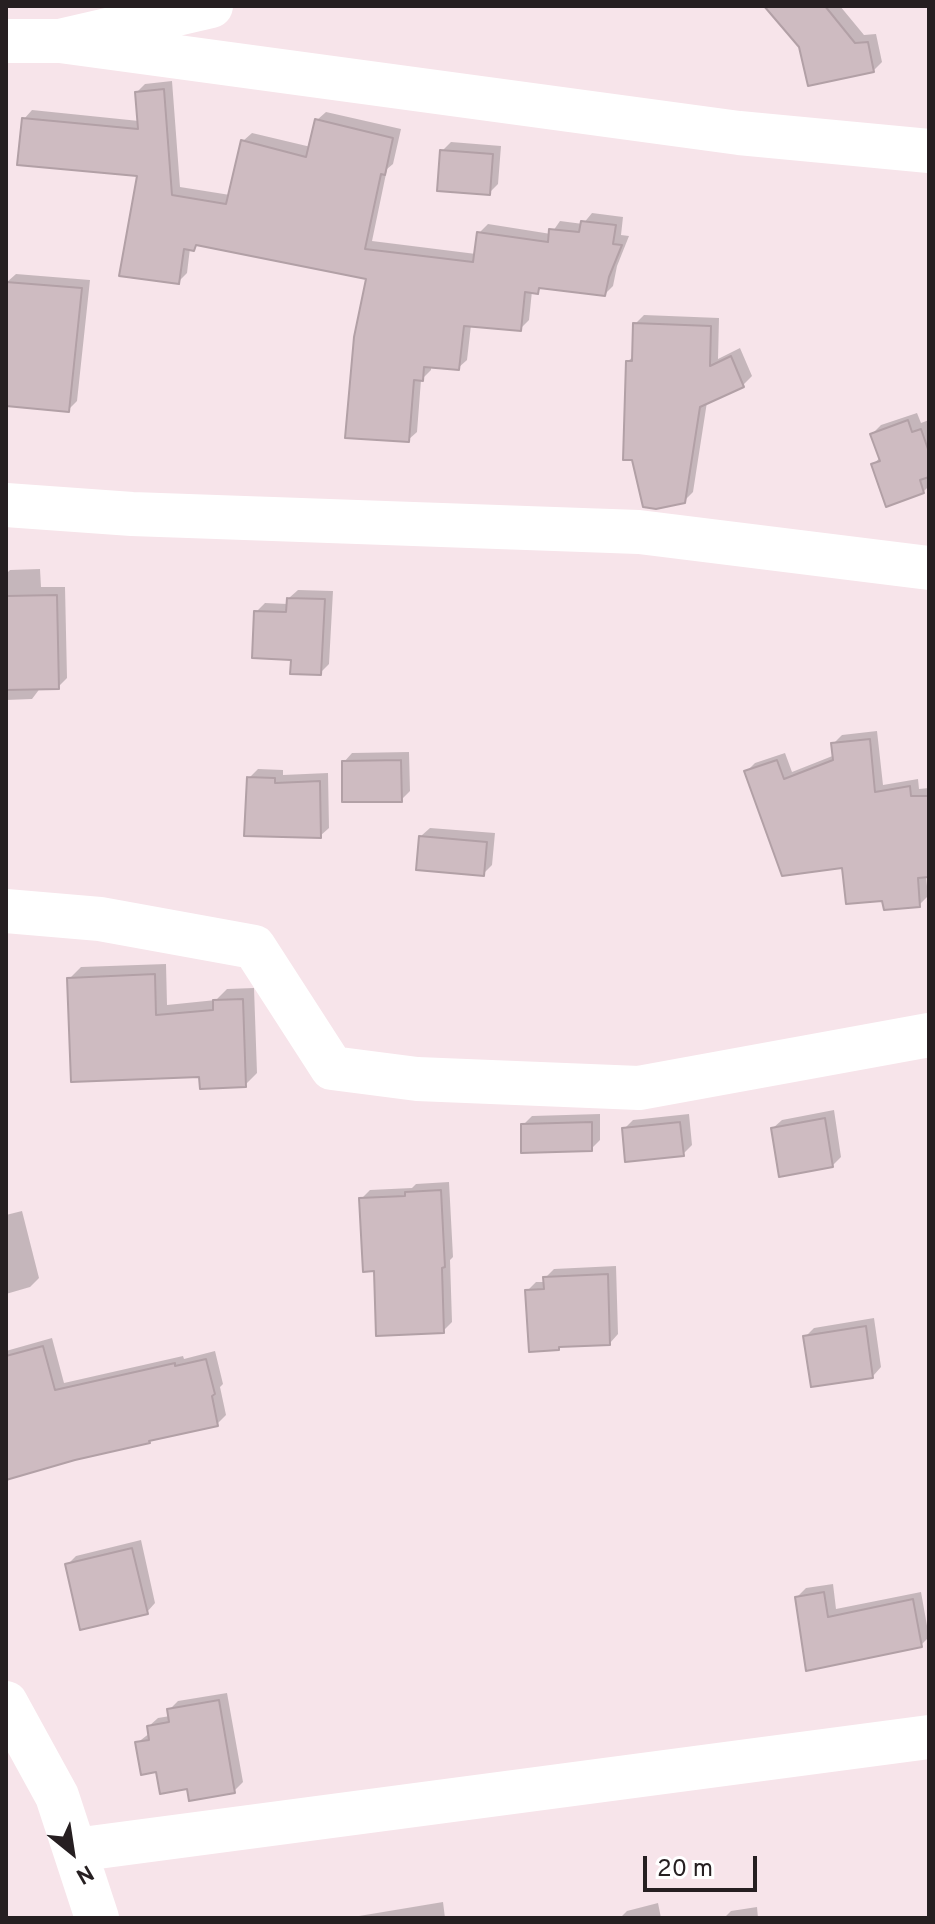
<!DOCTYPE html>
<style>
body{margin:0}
#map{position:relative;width:935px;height:1924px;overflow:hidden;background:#f7e4ea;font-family:Overpass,sans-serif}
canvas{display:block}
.frame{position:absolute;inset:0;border:8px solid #261f21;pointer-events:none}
.north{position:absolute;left:32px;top:1812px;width:80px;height:80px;-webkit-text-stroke:6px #fff;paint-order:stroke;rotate:150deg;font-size:22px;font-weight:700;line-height:32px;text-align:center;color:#261f21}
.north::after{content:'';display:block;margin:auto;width:28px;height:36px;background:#261f21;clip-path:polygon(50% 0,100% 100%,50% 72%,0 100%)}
.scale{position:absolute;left:643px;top:1856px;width:114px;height:36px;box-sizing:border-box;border:4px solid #261f21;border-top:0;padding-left:10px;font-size:24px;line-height:28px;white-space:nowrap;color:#261f21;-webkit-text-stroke:6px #fff;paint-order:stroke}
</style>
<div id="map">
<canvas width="935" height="1924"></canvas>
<div class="frame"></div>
<div class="north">N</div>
<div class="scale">20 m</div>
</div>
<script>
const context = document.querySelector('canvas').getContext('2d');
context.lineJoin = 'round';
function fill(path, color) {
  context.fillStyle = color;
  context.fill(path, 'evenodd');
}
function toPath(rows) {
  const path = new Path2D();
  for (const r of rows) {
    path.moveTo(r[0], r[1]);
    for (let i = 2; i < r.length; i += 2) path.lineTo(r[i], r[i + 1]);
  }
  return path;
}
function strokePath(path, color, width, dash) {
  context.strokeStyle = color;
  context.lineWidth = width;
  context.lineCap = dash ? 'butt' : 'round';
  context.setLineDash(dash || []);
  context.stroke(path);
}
const shadow = toPath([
 [767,6,840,6,864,35,876,34,882,62,873,71,801,46],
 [172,81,180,187,230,195,243,141,252,133,311,147,317,120,326,112,401,129,393,164,387,169,372,241,476,254,479,233,488,224,551,234,560,221,583,224,592,213,623,217,621,235,629,236,617,266,613,286,605,294,543,286,537,292,532,291,529,320,520,329,471,325,467,360,458,368,431,366,431,370,421,380,417,432,408,440,368,277,199,243,194,249,190,248,187,273,178,282,139,174,24,119,32,110,139,121,137,92,145,84],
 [451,142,501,146,498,184,489,193,442,151],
 [16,274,90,280,77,401,68,410,6,404,6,295,7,282],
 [644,315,719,318,718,359,740,348,752,376,743,385,707,402,693,492,684,501,628,361,634,356,635,324],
 [917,413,921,423,929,420,929,486,923,492,873,464,881,457,872,434,881,425],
 [40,569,41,587,65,587,67,678,58,687,41,687,32,699,6,700,6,574,10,570],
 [298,590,333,591,329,664,320,673,293,658,256,612,265,603,288,604,289,598],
 [877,731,883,785,918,779,919,789,929,788,929,875,926,876,928,896,919,905,884,898,844,866,747,771,755,763,785,753,792,772,835,755,834,743,842,735],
 [409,752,410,791,401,800,344,762,352,753],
 [258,769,283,770,283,775,328,773,329,828,320,836,249,778],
 [430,828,495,833,492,865,483,874,421,836],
 [166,964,167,1005,216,1000,227,989,254,988,257,1073,245,1085,69,979,81,967],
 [834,1110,841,1157,833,1165,773,1128,782,1120],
 [600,1114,600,1140,591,1149,523,1125,532,1116],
 [689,1114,692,1145,683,1154,624,1129,633,1120],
 [449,1182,453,1257,450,1260,452,1322,443,1331,361,1199,370,1190,412,1188,416,1184],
 [22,1211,39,1278,30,1287,6,1294,6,1215],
 [616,1266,618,1334,610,1343,561,1345,558,1348,527,1291,536,1282,545,1282,545,1278,554,1269],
 [874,1318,881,1367,873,1376,805,1337,814,1328],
 [52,1338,64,1383,183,1356,184,1359,215,1351,223,1384,220,1387,226,1415,217,1424,152,1438,149,1442,6,1450,6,1351],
 [141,1540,155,1603,147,1612,67,1565,76,1556],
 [833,1584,836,1609,921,1592,929,1637,921,1645,808,1668,797,1597,806,1588],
 [227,1693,243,1782,234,1791,189,1786,158,1770,137,1743,150,1733,149,1726,158,1718,170,1716,169,1710,178,1701],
 [443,1902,445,1918,357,1918,359,1916],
 [658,1903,661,1918,620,1918,627,1911],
 [757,1907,758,1918,724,1918,731,1911]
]);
const building = toPath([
 [764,6,825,6,855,43,868,42,874,72,808,86,799,47,764,6],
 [164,89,172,195,226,204,241,140,306,157,315,119,393,138,385,175,381,174,365,249,473,262,477,232,548,242,549,229,579,232,581,221,616,225,613,244,622,245,609,277,605,296,539,288,538,294,525,292,521,331,464,326,459,370,424,367,423,381,414,380,409,442,345,438,354,337,366,279,196,245,194,251,184,249,179,284,119,276,137,176,17,165,22,118,138,129,135,92,164,89],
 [440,150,493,154,490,195,437,191,440,150],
 [6,282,82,288,69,412,6,406,6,282],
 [633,323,711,326,710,366,731,356,744,387,700,407,685,503,656,509,643,507,632,460,623,460,626,361,632,361,633,323],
 [908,420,912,432,921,429,929,452,929,477,920,480,924,493,886,507,871,464,880,461,870,434,908,420],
 [57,595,59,689,6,690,6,596,57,595],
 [287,598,325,599,321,675,290,674,291,660,252,658,254,611,286,612,287,598],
 [870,739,875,792,910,786,911,796,929,796,929,877,918,878,920,907,884,910,882,901,846,904,842,868,782,876,744,771,777,760,784,779,833,760,831,743,870,739],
 [401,760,402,802,342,802,342,761,401,760],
 [247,777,275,778,275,783,320,781,321,838,244,836,247,777],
 [419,836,487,842,484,876,416,870,419,836],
 [155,974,156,1015,213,1010,213,1000,243,999,246,1087,200,1089,199,1077,71,1082,67,978,155,974],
 [825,1118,833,1167,779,1177,771,1128,825,1118],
 [592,1122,592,1151,521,1153,521,1124,592,1122],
 [680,1122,684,1156,625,1162,622,1128,680,1122],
 [441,1190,445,1267,442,1268,444,1333,376,1336,374,1271,363,1272,359,1198,405,1196,405,1192,441,1190],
 [608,1274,610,1345,559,1347,559,1350,529,1352,525,1290,544,1289,543,1277,608,1274],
 [866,1326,873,1378,811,1387,803,1336,866,1326],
 [43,1346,55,1390,175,1363,175,1366,206,1359,215,1394,212,1396,218,1426,149,1441,150,1443,75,1460,6,1480,6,1356,43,1346],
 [132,1548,148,1614,80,1630,65,1564,132,1548],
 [824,1592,828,1617,913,1599,922,1647,806,1671,795,1597,824,1592],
 [219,1700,235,1793,189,1801,187,1789,160,1794,156,1772,141,1775,135,1742,149,1740,147,1726,169,1722,167,1709,219,1700]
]);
const minor = toPath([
 [6,41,60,41,211,6],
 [60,41,739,133,929,151],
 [6,505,132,514,639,532,929,568],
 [6,911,100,919,254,947,332,1068,417,1079,639,1088,929,1035],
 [6,1703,57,1796,97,1918],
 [75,1850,929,1737]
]);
fill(shadow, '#0003');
fill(building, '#cebbc1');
strokePath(building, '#b2a0a6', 2);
strokePath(minor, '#fff', 44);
</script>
